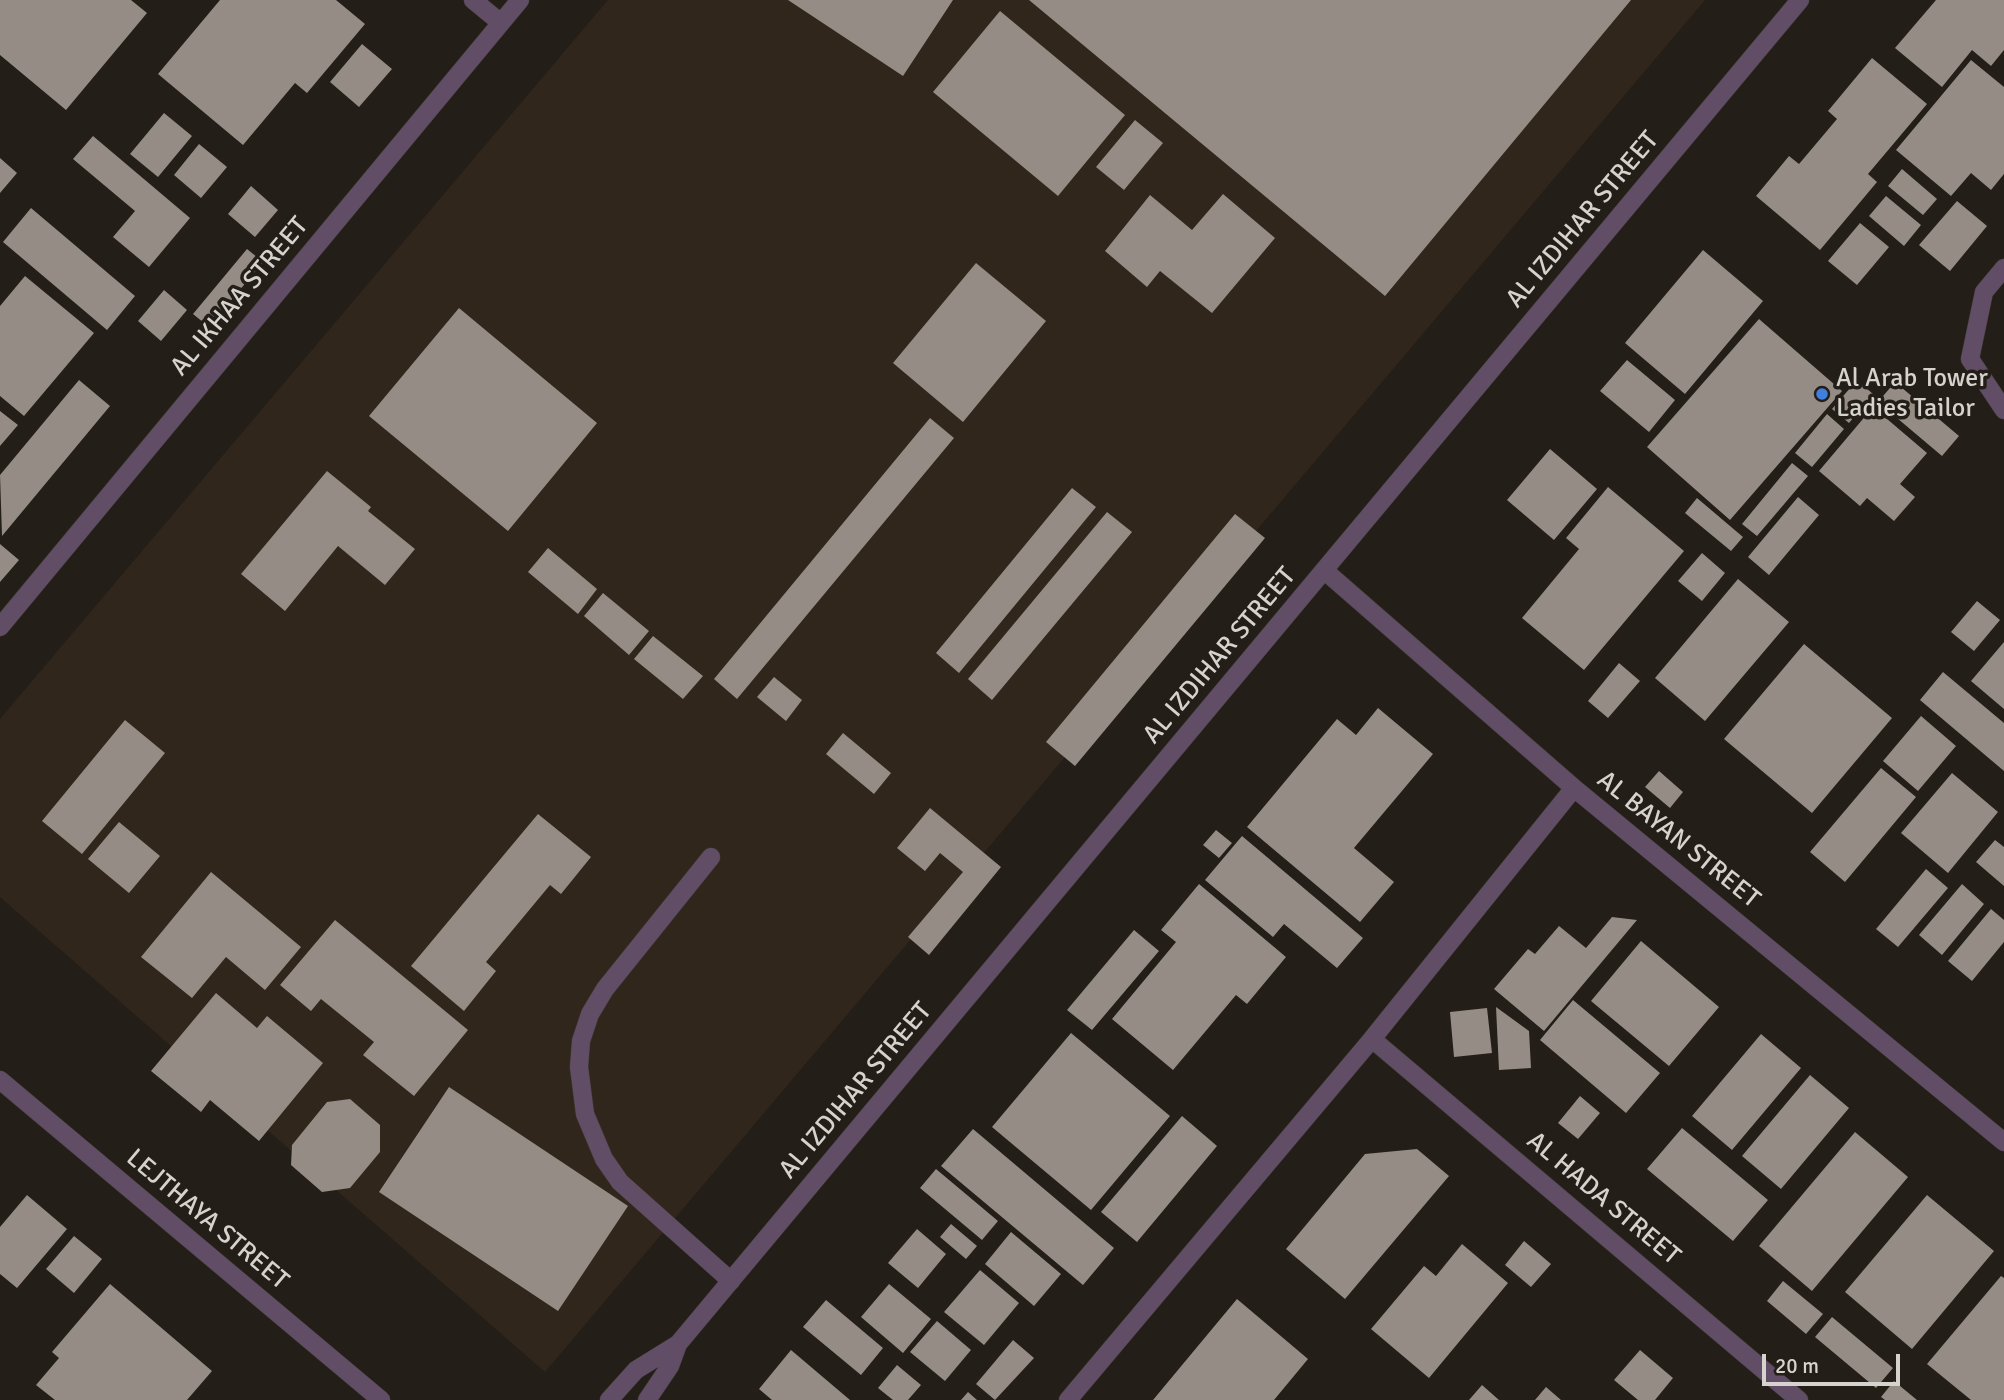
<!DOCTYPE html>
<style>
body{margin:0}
#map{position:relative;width:2004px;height:1400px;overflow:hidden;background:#241e18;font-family:Signika,sans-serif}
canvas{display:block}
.scale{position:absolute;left:1762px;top:1354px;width:138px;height:32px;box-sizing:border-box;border:4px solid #d6d2ce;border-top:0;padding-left:9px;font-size:21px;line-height:24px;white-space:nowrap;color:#d6d2ce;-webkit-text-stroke:5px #241e18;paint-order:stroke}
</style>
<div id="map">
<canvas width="2004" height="1400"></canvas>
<div class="scale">20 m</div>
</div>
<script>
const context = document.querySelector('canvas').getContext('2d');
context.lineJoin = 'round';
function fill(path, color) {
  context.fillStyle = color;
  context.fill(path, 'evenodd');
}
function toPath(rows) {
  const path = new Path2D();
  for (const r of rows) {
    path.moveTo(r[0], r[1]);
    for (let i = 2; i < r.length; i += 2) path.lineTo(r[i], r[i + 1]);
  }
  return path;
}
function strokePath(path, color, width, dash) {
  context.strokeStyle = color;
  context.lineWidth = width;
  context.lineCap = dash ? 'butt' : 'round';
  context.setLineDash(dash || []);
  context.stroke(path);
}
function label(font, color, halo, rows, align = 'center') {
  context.font = font + ' Signika,sans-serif';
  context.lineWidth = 7;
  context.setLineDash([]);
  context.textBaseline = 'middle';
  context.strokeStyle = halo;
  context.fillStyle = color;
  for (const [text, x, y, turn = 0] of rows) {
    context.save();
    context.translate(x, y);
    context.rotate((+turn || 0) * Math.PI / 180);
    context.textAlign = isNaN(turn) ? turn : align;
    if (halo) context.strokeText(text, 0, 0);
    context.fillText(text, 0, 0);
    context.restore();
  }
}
const built = toPath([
 [608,0,1705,0,545,1372,0,897,0,719]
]);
const building = toPath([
 [0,0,131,0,147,13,66,110,0,55],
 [220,0,336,0,365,24,307,93,295,83,243,145,158,74],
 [788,0,953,0,903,76],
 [1029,0,1631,0,1385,296],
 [1936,0,2004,0,2004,50,1991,66,1972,50,1942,87,1895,48],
 [1000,11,1125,115,1058,196,933,92],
 [362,44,392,69,359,107,330,82],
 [1872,58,1927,104,1868,174,1877,182,1820,250,1756,196,1789,156,1799,164,1837,119,1828,111],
 [1971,60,2004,87,2004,174,1991,190,1971,173,1951,196,1896,150],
 [164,113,192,136,158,177,130,154],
 [1135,120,1163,143,1124,190,1096,167],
 [93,136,190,218,149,267,113,237,135,211,73,159],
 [199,144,227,167,201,198,174,175],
 [0,158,17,173,0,193],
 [1902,169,1937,199,1923,215,1888,186],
 [251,186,278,210,255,237,228,214],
 [1223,194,1275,238,1212,313,1160,271,1147,287,1105,251,1150,195,1192,230],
 [1886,196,1921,225,1904,246,1869,216],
 [1957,201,1987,226,1950,271,1919,245],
 [31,208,135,296,107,330,3,242],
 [1860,223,1889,247,1857,285,1828,261],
 [247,249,263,262,209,327,193,314],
 [1703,250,1763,301,1685,394,1625,343],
 [976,263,1046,321,963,422,893,363],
 [25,276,94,333,24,416,0,396,0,306],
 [164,290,187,310,161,341,138,321],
 [459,308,597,423,508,531,369,416],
 [1759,319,1842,391,1730,520,1647,447],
 [1627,360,1675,400,1649,432,1600,391],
 [79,380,110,406,2,536,0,475],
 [1857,380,1873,394,1849,423,1832,409],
 [1895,382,1959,436,1942,456,1878,402],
 [1873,407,1927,453,1900,484,1915,497,1894,521,1867,498,1860,506,1819,471],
 [0,411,18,425,0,446],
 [1827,414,1844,429,1812,467,1795,453],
 [930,418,954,438,737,699,714,679],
 [1550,449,1597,489,1554,540,1507,500],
 [1792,463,1808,476,1757,536,1742,524],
 [327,471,371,507,368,511,415,549,385,585,338,546,285,611,241,574],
 [1608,487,1684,551,1584,670,1522,618,1579,549,1566,538],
 [1072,488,1096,507,959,673,936,653],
 [1798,497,1819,515,1769,575,1748,557],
 [1697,498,1743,537,1731,551,1685,513],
 [1107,512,1132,532,992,700,968,679],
 [1235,514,1265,538,1075,766,1046,742],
 [0,544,19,560,0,582],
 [548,548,597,589,578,614,528,572],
 [1702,553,1725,573,1702,601,1678,581],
 [1738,579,1789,622,1705,721,1655,678],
 [603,593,649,631,629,655,584,616],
 [1977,601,2000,620,1974,651,1951,632],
 [653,636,703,676,683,699,634,659],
 [2004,642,2004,709,1971,681],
 [1804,644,1892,718,1812,813,1724,739],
 [1619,663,1640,681,1608,718,1588,701],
 [1943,672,2004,723,2004,771,1920,700],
 [774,677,802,700,786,721,757,697],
 [1378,708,1433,754,1354,848,1394,882,1360,922,1247,827,1337,719,1356,735],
 [1921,716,1956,746,1918,791,1883,761],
 [125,720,165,753,82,854,42,821],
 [843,733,891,773,874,794,826,754],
 [1881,768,1916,797,1845,882,1810,852],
 [1659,771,1683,792,1670,808,1645,787],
 [1952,773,1998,812,1948,873,1901,833],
 [930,808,1001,867,929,955,908,937,963,872,940,853,925,871,897,848],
 [538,814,591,857,561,894,550,885,486,962,496,971,464,1011,411,966],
 [119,822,160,856,129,893,88,859],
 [1216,830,1232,843,1219,858,1203,845],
 [1242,836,1363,938,1337,968,1284,924,1273,937,1205,880],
 [1995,840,2004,847,2004,886,1976,862],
 [1926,869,1948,888,1898,947,1876,929],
 [211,872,301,947,265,990,226,957,192,998,141,957],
 [1199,884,1286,957,1247,1004,1236,995,1173,1070,1112,1019,1176,942,1161,930],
 [1962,884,1984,904,1942,955,1919,935],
 [1991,909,2004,920,2004,942,1972,981,1948,961],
 [1612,917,1637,920,1544,1031,1494,989,1528,949,1535,954,1559,926,1586,948],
 [335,920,468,1030,414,1096,363,1055,374,1042,321,999,311,1011,280,985],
 [1134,930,1159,951,1092,1030,1067,1010],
 [1641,941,1719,1007,1669,1066,1591,1001],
 [216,993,257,1028,267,1016,323,1063,259,1141,210,1100,201,1112,151,1071],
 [1573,1000,1660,1073,1626,1113,1540,1040],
 [1496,1007,1529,1031,1531,1068,1499,1070],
 [1487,1008,1492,1053,1454,1057,1450,1012],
 [1071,1033,1170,1116,1091,1210,992,1127],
 [1761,1034,1801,1068,1732,1150,1692,1116],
 [1810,1075,1849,1108,1781,1189,1742,1156],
 [449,1087,628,1206,558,1311,379,1192],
 [1580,1096,1600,1113,1578,1139,1558,1123],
 [350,1099,380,1125,380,1152,350,1188,322,1192,291,1165,292,1145,327,1102],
 [1182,1116,1217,1146,1137,1242,1101,1212],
 [1682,1128,1768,1200,1733,1241,1647,1169],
 [973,1129,1114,1248,1083,1285,941,1166],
 [1855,1132,1908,1177,1812,1291,1759,1246],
 [1417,1149,1449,1176,1345,1299,1286,1249,1365,1154],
 [936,1169,998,1221,982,1240,920,1188],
 [27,1195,67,1229,17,1288,0,1274,0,1227],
 [1927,1195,1994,1251,1912,1349,1845,1292],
 [951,1224,977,1246,966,1259,940,1237],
 [917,1229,946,1254,918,1288,888,1263],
 [1011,1232,1061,1274,1034,1306,985,1264],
 [74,1236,102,1259,74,1293,46,1269],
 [1524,1241,1551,1264,1531,1287,1505,1265],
 [1462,1244,1508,1283,1429,1378,1371,1329,1424,1266,1436,1276],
 [980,1270,1019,1303,984,1345,944,1312],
 [2001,1276,2004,1278,2004,1400,1971,1400,1927,1364],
 [1783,1281,1823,1314,1806,1334,1767,1301],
 [110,1284,212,1371,187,1400,55,1400,36,1385,59,1358,52,1352],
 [889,1284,931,1319,903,1353,861,1317],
 [1237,1299,1308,1359,1274,1400,1153,1400],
 [826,1300,883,1348,861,1375,803,1327],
 [1832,1317,1893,1368,1876,1388,1815,1337],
 [937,1321,971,1350,945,1381,910,1352],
 [1013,1340,1034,1358,995,1400,976,1384],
 [791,1350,850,1400,772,1400,759,1389],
 [1640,1350,1673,1378,1655,1400,1638,1400,1614,1380],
 [897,1365,921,1385,908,1400,893,1400,878,1388],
 [1894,1381,1917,1400,1885,1400,1881,1397],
 [1482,1385,1499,1400,1469,1400],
 [1546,1387,1561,1400,1535,1400],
 [968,1392,977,1400,961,1400]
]);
const lane = toPath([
 [711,857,605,989,590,1014,581,1041,579,1067,585,1114,604,1159,620,1182,731,1281]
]);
const street = toPath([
 [473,0,501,23],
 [2004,268,1984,292,1970,359,2004,410],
 [1325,571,1574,788,2004,1142],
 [0,627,520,0],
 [1372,1039,1799,1400],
 [0,1080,381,1400],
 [609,1400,636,1370,678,1344],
 [647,1400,670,1366,678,1344,1800,0],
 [1068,1400,1372,1039,1574,788]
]);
const markers = [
 [1822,394,7,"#3f7fe0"]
];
const streetNames = [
 ["AL IZDIHAR STREET",1583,220,-50],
 ["AL IKHAA STREET",240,297,-50],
 ["AL IZDIHAR STREET",1220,656,-50],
 ["AL BAYAN STREET",1678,840,39],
 ["AL IZDIHAR STREET",856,1091,-50],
 ["AL HADA STREET",1603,1199,40],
 ["LEJTHAYA STREET",207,1220,40]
];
const poiNames = [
 ["Al Arab Tower",1836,379],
 ["Ladies Tailor",1836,409]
];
fill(built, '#31261c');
fill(building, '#948c85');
strokePath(lane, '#403b35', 19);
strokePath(street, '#403b35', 19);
strokePath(lane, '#614e66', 18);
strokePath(street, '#614e66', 18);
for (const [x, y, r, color] of markers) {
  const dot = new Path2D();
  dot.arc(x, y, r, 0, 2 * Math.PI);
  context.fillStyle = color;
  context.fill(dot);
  strokePath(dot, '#241e18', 2.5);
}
label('26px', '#d6d2ce', '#241e18', streetNames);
label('26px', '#d6d2ce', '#241e18', poiNames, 'left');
</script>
